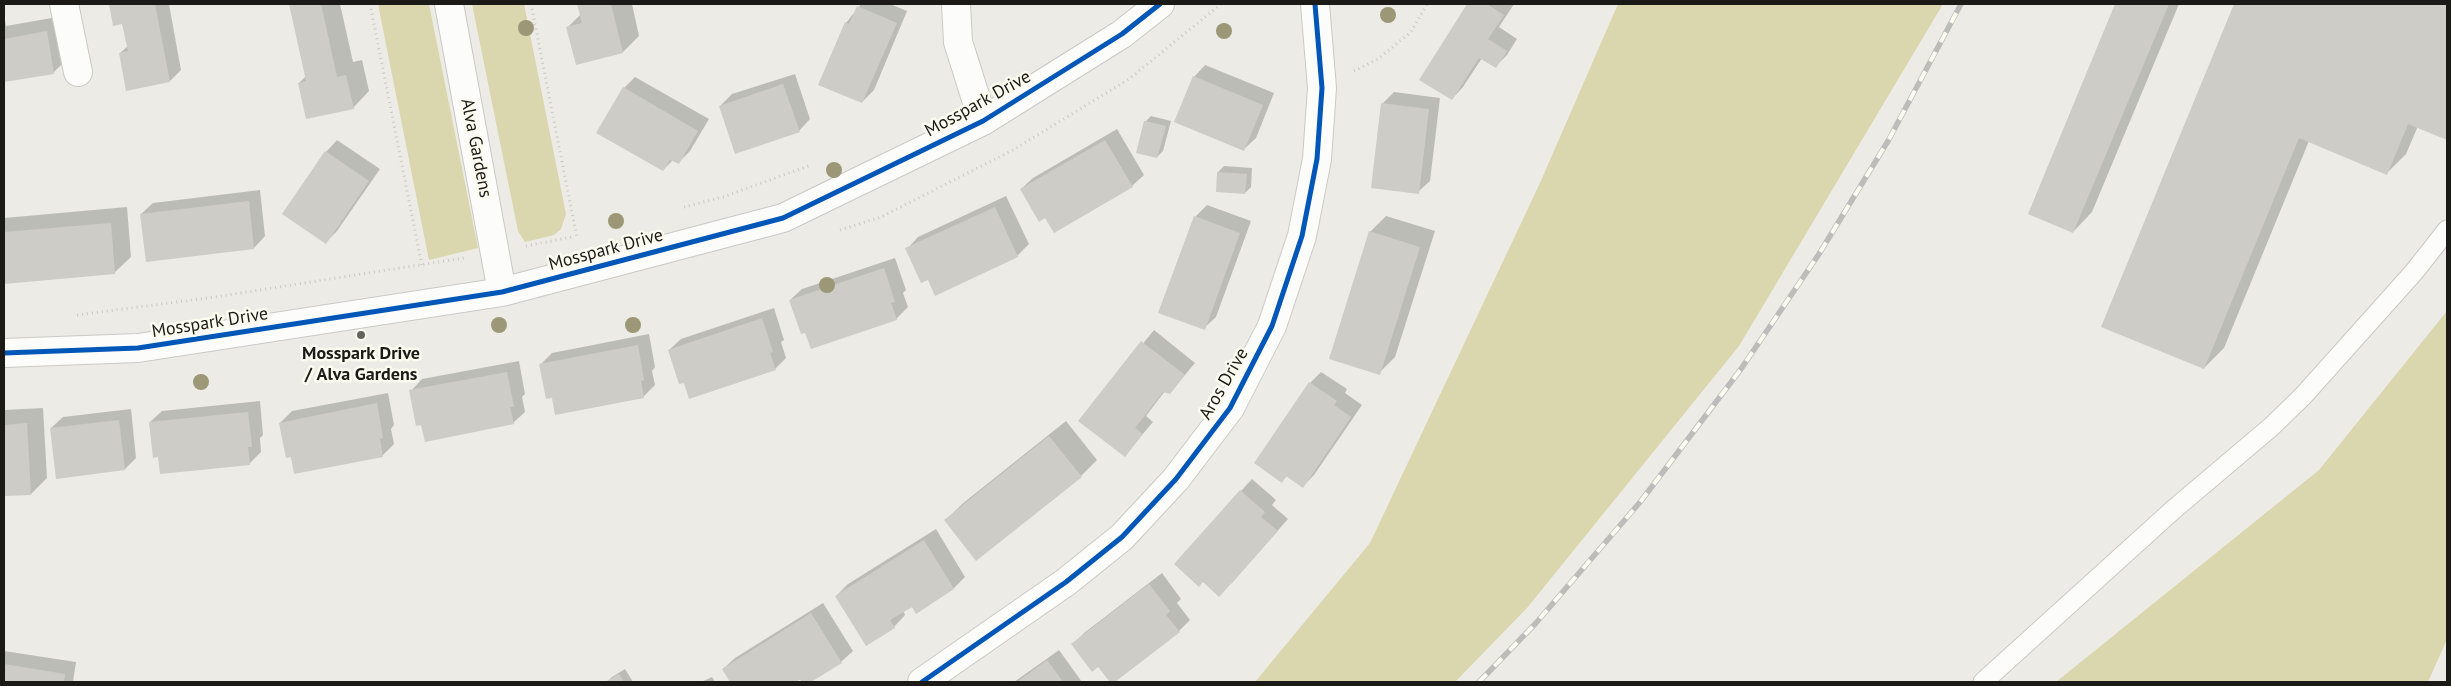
<!DOCTYPE html>
<style>
body{margin:0}
#map{position:relative;width:2451px;height:686px;overflow:hidden;background:#ecebe5;font-family:"PT Sans",sans-serif}
canvas{display:block}
.frame{position:absolute;inset:0;border:5px solid #1b1a16;pointer-events:none}
</style>
<div id="map">
<canvas width="2451" height="686"></canvas>
<div class="frame"></div>
</div>
<script>
const context = document.querySelector('canvas').getContext('2d');
context.lineJoin = 'round';
function fill(path, color) {
  context.fillStyle = color;
  context.fill(path, 'evenodd');
}
function toPath(rows) {
  const path = new Path2D();
  for (const r of rows) {
    path.moveTo(r[0], r[1]);
    for (let i = 2; i < r.length; i += 2) path.lineTo(r[i], r[i + 1]);
  }
  return path;
}
function strokePath(path, color, width, dash) {
  context.strokeStyle = color;
  context.lineWidth = width;
  context.lineCap = dash ? 'butt' : 'round';
  context.setLineDash(dash || []);
  context.stroke(path);
}
function label(font, color, halo, rows, align = 'center') {
  context.font = font + ' "PT Sans",sans-serif';
  context.lineWidth = 5;
  context.setLineDash([]);
  context.textBaseline = 'middle';
  context.strokeStyle = halo;
  context.fillStyle = color;
  for (const [text, x, y, turn = 0] of rows) {
    context.save();
    context.translate(x, y);
    context.rotate((+turn || 0) * Math.PI / 180);
    context.textAlign = isNaN(turn) ? turn : align;
    if (halo) context.strokeText(text, 0, 0);
    context.fillText(text, 0, 0);
    context.restore();
  }
}
const green = toPath([
 [378,4,429,4,478,248,429,260],
 [472,4,524,4,566,214,561,229,554,235,525,242,518,231],
 [1618,4,1943,4,1739,346,1527,608,1455,682,1255,682,1370,543,1540,183],
 [2447,311,2447,639,2428,682,2056,682,2319,470]
]);
const shadow = toPath([
 [110,4,169,4,181,70,170,81,120,53,128,46,123,23,114,25],
 [290,4,340,4,353,62,362,60,369,91,353,108,299,83,306,76],
 [578,4,632,4,639,36,623,52,577,63,568,27,581,14],
 [861,4,890,4,907,11,874,90,862,102,846,23],
 [1469,4,1514,4,1499,27,1517,39,1507,55,1495,67,1482,58,1463,87,1452,99,1421,79],
 [2116,4,2179,4,2092,212,2073,232,2030,213],
 [2235,4,2447,4,2447,138,2418,126,2406,154,2387,173,2309,141,2224,348,2204,368,2103,327],
 [4,15,6,26,63,16,69,57,53,73,4,81],
 [1205,65,1274,93,1256,138,1244,149,1194,77],
 [795,74,810,119,799,131,720,106,732,94],
 [635,77,709,119,690,151,678,163,673,160,663,170,624,88],
 [1394,92,1440,98,1430,181,1418,192,1382,104],
 [1151,116,1171,121,1163,151,1157,157,1145,122],
 [1117,129,1144,175,1132,186,1045,217,1021,189,1033,178],
 [337,140,380,169,337,231,326,242,283,213,326,152],
 [1224,166,1252,168,1251,187,1245,193,1218,172],
 [260,190,265,236,254,248,141,214,153,203],
 [1006,196,1029,244,1017,256,928,279,907,249,918,237],
 [1207,205,1251,221,1216,317,1204,328,1160,312,1196,216],
 [127,207,131,257,114,273,4,283,4,218],
 [1386,216,1435,231,1395,357,1379,373,1370,232],
 [895,258,906,290,903,293,908,307,896,319,790,300,802,289],
 [774,308,784,340,781,342,786,358,775,369,669,350,681,339],
 [1154,330,1195,363,1170,393,1165,391,1146,416,1153,422,1125,455,1080,421],
 [649,334,655,367,652,371,655,385,643,397,553,397,541,364,552,353],
 [519,361,525,394,522,397,525,412,513,423,422,423,411,391,422,379],
 [1321,372,1347,389,1345,393,1362,405,1314,475,1303,486,1287,476,1282,481,1310,383],
 [388,393,394,425,391,429,394,444,383,455,292,455,280,423,292,411],
 [260,401,263,435,260,438,261,452,249,464,159,456,150,422,162,411],
 [43,408,47,478,31,494,4,495,4,410],
 [131,409,136,458,125,469,51,428,63,417],
 [1066,421,1097,460,1081,476,946,520,962,504],
 [1252,479,1276,500,1272,505,1288,519,1231,584,1241,491],
 [936,529,965,577,954,588,903,611,905,615,894,627,836,596,848,584],
 [1162,573,1181,599,1177,603,1190,620,1179,631,1112,682,1098,665,1073,644,1084,633],
 [823,603,853,651,841,662,809,682,802,682,800,679,794,682,732,682,723,669,735,658],
 [1059,650,1082,682,1014,682],
 [4,651,76,662,73,682,4,682],
 [625,669,633,682,607,682,612,677],
 [712,677,715,682,701,682]
]);
const building = toPath([
 [109,4,155,4,170,82,126,91,119,53,128,51,122,24,113,26],
 [289,4,321,4,337,77,346,75,354,109,306,119,298,83,306,81],
 [577,4,611,4,623,53,576,65,566,27,582,23],
 [1467,4,1487,4,1504,15,1488,39,1507,51,1496,68,1479,58,1452,100,1419,80],
 [2115,4,2169,4,2073,233,2028,214],
 [2234,4,2447,4,2447,140,2408,124,2387,175,2299,138,2204,369,2101,327],
 [857,6,897,23,862,103,818,85,845,22,849,24],
 [47,31,54,74,4,82,4,39],
 [1193,76,1263,105,1244,151,1174,122],
 [783,84,800,132,735,154,719,106],
 [623,87,698,131,679,164,670,160,663,171,596,133],
 [1381,103,1429,109,1419,194,1371,188],
 [1144,121,1166,126,1157,158,1136,153],
 [1105,140,1133,187,1054,233,1045,218,1039,222,1020,189],
 [325,151,369,181,326,244,282,214],
 [1217,172,1247,174,1245,194,1216,192],
 [249,201,254,249,146,262,140,214],
 [995,207,1018,257,935,296,928,280,921,283,905,248],
 [1194,216,1240,233,1205,330,1158,313],
 [111,223,115,274,4,284,4,232],
 [1369,231,1420,247,1380,375,1329,359],
 [884,268,895,302,891,303,897,320,811,349,805,333,801,334,789,300],
 [762,318,773,352,770,353,776,370,689,399,684,383,679,384,668,350],
 [1141,341,1185,375,1170,394,1163,392,1135,428,1143,434,1125,457,1078,421],
 [638,345,644,380,641,381,644,398,555,415,552,398,546,399,539,364],
 [507,372,514,407,510,407,514,424,425,442,421,425,416,426,409,390],
 [1309,382,1337,401,1334,405,1351,417,1303,488,1286,476,1282,483,1254,463],
 [377,403,383,438,380,439,383,457,294,474,291,457,286,458,279,423],
 [248,412,252,447,248,447,250,465,160,474,158,457,153,458,149,422],
 [119,420,125,470,56,479,50,428],
 [27,423,31,495,4,496,4,425],
 [1049,436,1082,477,976,561,944,520],
 [1240,490,1265,512,1261,517,1278,531,1219,597,1203,582,1199,587,1174,564],
 [924,540,954,589,916,614,912,607,890,620,895,628,866,646,835,596],
 [1149,584,1170,611,1166,615,1180,632,1115,682,1110,682,1098,667,1092,672,1071,644],
 [811,613,842,663,811,682,799,680,796,682,730,682,722,669],
 [1047,660,1063,682,1017,682],
 [4,664,65,674,64,682,4,682],
 [619,674,624,682,605,682]
]);
const path = toPath([
 [370,4,422,266],
 [531,4,577,238],
 [1354,71,1378,59,1411,32,1427,4],
 [684,207,723,197,811,165],
 [840,230,881,217,1013,150,1129,79,1221,4],
 [526,246,572,237],
 [77,315,215,297,464,258]
]);
const lane = toPath([
 [1983,682,2173,510,2271,427,2303,396,2414,272,2447,230]
]);
const street = toPath([
 [64,4,78,72],
 [449,4,502,292],
 [956,4,958,42,983,121],
 [4,353,138,348,502,292,783,218,983,121,1122,34,1160,4],
 [922,682,1066,582,1122,537,1176,479,1230,408,1272,326,1302,236,1317,159,1322,88,1315,4]
]);
const rail = toPath([
 [1479,682,1536,623,1641,501,1741,369,1819,254,1888,141,1961,4]
]);
const cycleway = toPath([
 [4,353,138,348,502,292,783,218,983,121,1122,34,1160,4],
 [922,682,1066,582,1122,537,1176,479,1230,408,1272,326,1302,236,1317,159,1322,88,1315,4]
]);
const trees = [
 [1388,15],
 [526,28],
 [1224,31],
 [834,170],
 [616,221],
 [827,285],
 [499,325],
 [633,325],
 [201,382]
];
const markers = [
 [361,335,5,"#64635e"]
];
const streetNames = [
 ["Mosspark Drive",978,104,-29],
 ["Alva Gardens",476,148,79],
 ["Mosspark Drive",606,250,-15],
 ["Mosspark Drive",210,323,-9],
 ["Aros Drive",1224,384,-60]
];
const poiNames = [
 ["Mosspark Drive",361,354],
 ["/ Alva Gardens",361,375]
];
fill(green, '#dad6ad');
fill(shadow, '#0003');
fill(building, '#cdccc7');
strokePath(lane, '#cac9c5', 21);
strokePath(street, '#cac9c5', 30);
strokePath(path, '#cacac7', 3, [1, 4]);
strokePath(lane, '#fcfcfb', 19);
strokePath(street, '#fcfcfb', 28);
strokePath(rail, '#bcbcbb', 5.5);
strokePath(rail, '#fcfbef', 4, [11]);
strokePath(cycleway, '#0057b8', 5);
context.fillStyle = '#9b9777';
for (const [x, y] of trees) {
  context.beginPath();
  context.arc(x, y, 8, 0, 2 * Math.PI);
  context.fill();
}
for (const [x, y, r, color] of markers) {
  const dot = new Path2D();
  dot.arc(x, y, r, 0, 2 * Math.PI);
  context.fillStyle = color;
  context.fill(dot);
  strokePath(dot, '#fcfbef', 2);
}
label('18px', '#1b1a16', '#fcfbef', streetNames);
label('bold 18px', '#1b1a16', '#fcfbef', poiNames);
</script>
